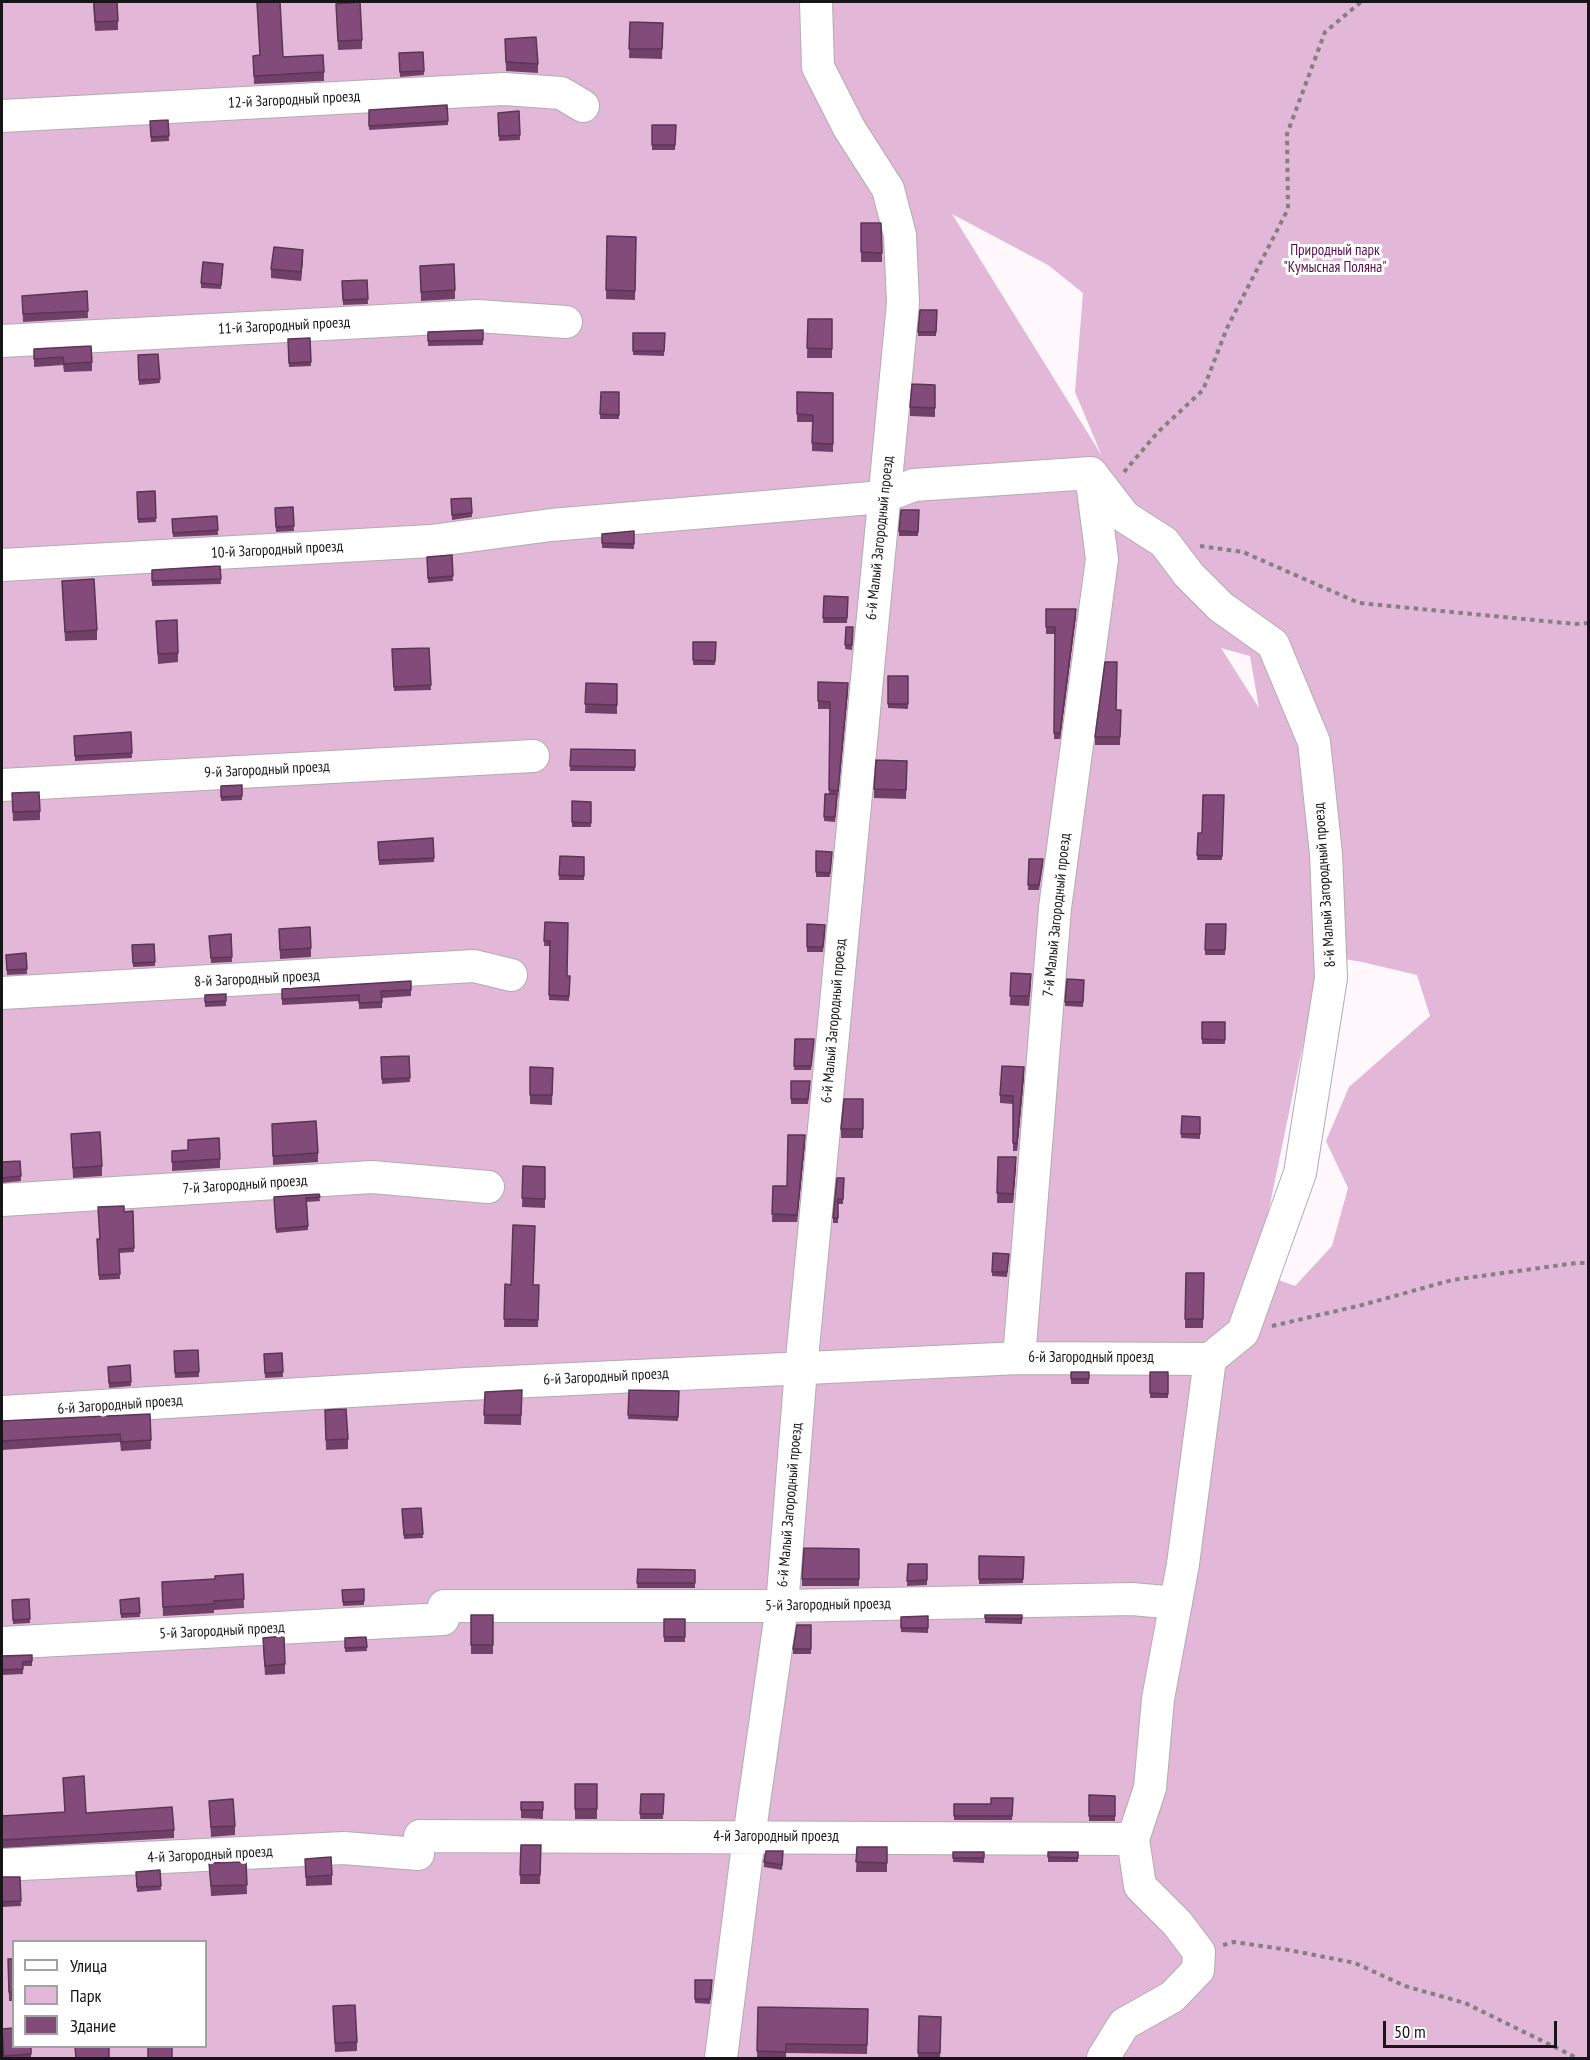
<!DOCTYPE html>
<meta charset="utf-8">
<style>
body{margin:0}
#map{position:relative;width:1590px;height:2060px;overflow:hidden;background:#fef7fc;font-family:"PT Sans Narrow",sans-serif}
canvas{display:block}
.frame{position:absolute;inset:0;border:3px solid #181518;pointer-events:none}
.legend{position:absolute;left:12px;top:1940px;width:195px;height:108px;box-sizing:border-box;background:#fff;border:2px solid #a3a1a3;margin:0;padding:8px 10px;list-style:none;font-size:18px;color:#181518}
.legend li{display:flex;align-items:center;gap:12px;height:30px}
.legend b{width:30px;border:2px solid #a3a1a3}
.scale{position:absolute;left:1383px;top:2021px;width:174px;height:27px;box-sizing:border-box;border:3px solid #181518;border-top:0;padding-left:8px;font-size:18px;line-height:21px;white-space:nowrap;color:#181518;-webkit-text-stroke:4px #fff;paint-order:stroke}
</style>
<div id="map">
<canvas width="1590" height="2060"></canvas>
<div class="frame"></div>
<ul class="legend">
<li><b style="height:8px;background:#fff"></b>Улица</li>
<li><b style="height:16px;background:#e2b7d8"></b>Парк</li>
<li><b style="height:16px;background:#834b79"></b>Здание</li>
</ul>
<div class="scale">50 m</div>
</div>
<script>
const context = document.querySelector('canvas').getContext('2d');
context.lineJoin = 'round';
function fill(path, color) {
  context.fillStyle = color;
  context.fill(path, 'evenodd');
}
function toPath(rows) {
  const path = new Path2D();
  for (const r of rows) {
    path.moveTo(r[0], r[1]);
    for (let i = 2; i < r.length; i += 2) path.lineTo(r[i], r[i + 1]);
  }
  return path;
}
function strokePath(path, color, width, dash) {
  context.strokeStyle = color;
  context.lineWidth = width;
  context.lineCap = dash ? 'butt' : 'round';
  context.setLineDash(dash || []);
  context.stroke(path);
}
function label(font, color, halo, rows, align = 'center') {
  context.font = font + ' "PT Sans Narrow",sans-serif';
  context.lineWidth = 6;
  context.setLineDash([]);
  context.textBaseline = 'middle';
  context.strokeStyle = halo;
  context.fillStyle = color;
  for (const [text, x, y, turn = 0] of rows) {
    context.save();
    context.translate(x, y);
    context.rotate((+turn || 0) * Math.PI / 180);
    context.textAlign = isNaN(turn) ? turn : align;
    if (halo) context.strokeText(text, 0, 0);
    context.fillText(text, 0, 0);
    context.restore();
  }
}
const green = toPath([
 [2,2,1588,2,1588,2058,2,2058],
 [952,214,1048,265,1083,293,1075,392,1102,456],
 [1221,648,1250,656,1259,708],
 [1316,954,1362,962,1417,975,1430,1016,1349,1087,1326,1141,1348,1188,1332,1246,1295,1286,1256,1272,1318,972],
 [14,1942,206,1942,206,2046,14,2046]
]);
const path = toPath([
 [1124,472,1158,432,1203,390,1227,328,1288,209,1287,134,1325,32,1361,2],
 [1200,546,1243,552,1359,603,1575,624,1588,623],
 [1272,1326,1362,1305,1452,1280,1576,1263,1588,1263],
 [1223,1945,1234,1942,1289,1950,1355,1963,1405,1986,1465,2003,1577,2058]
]);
const minor = toPath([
 [2,116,504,89,561,93,583,106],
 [2,341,477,316,566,322],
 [1091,473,1125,517,1164,542,1189,575,1221,607,1273,644,1314,742,1326,854,1331,978,1300,1173,1243,1332,1210,1359],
 [2,565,431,541,551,525,883,497,914,485,1091,473],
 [2,785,533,756],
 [2,993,474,966,511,975],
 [2,1200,372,1177,488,1187],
 [1019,1358,1055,908,1102,559,1091,474],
 [2,1412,467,1384,1019,1358,1210,1359],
 [444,1606,782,1606,1132,1599,1176,1603],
 [2,1643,443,1619],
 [420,1836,1133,1839],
 [2,1865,344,1848,418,1854],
 [721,2058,749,1837,782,1606,801,1369,903,303,900,235,888,189,849,128,818,67,816,2],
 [1103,2058,1124,2024,1172,1997,1198,1970,1199,1952,1177,1923,1140,1886,1133,1839,1150,1788,1158,1699,1183,1564,1210,1359]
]);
const wall = toPath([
 [93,2,118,21,118,30,95,31],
 [257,2,283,57,324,72,324,81,254,84,253,56,260,55],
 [336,4,362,40,362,49,338,50],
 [630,22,663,23,662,59,629,58],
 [505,39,538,64,538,73,506,71],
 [423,52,424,75,400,77,399,53],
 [447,105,448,125,369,130,369,110],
 [519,111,520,140,499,141,498,113],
 [168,120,169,141,151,142,150,121],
 [652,125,676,125,675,150,652,150],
 [861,223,882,253,882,262,861,262],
 [607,236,636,237,635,300,606,299],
 [303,259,301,281,271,278,271,269],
 [420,266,455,290,455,299,421,301],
 [223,268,221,289,201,288,201,283],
 [367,280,368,304,343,305,342,281],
 [87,291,88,318,23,322,22,296],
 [937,310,936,336,918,336,918,332],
 [808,319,832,319,832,358,807,358],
 [483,330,483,345,428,346,428,332],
 [633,333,665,333,664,356,633,355],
 [310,338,311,366,289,367,288,339],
 [34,349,92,362,92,371,64,372,63,365,34,367],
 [158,354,160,383,139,385,138,355],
 [935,385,935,417,910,416,910,407],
 [601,392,619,392,619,419,600,419],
 [797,392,833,393,833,452,812,451,812,422,797,422],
 [155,491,156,522,138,523,137,492],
 [471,498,472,517,452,520,451,499],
 [293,507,294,531,276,532,275,508],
 [919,510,918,536,899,536,899,531],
 [217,516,218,535,173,537,172,519],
 [634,531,634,549,602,548,602,534],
 [452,555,453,581,428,583,427,557],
 [220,566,221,584,152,586,152,570],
 [62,581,97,630,97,640,65,641],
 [824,596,848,597,847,623,823,623],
 [1046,609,1076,616,1060,739,1054,739,1055,634,1046,634],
 [156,621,178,653,178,662,158,664],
 [846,627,853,632,852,650,845,649],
 [693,642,716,642,715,665,693,665],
 [429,648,431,690,394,691,392,649],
 [888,676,908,676,908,709,888,708],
 [818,682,848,690,835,822,824,821,825,794,829,794,830,709,818,709],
 [586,683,617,684,617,714,585,713],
 [1116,710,1121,710,1120,745,1095,745,1095,737],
 [131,732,132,758,75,761,74,736],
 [571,749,635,750,635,771,570,771],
 [907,761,906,799,874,798,874,789],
 [242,785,242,800,221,801,221,786],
 [12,793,40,811,40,820,13,821],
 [1224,795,1222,860,1197,860,1198,833,1202,833],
 [572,801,591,802,591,827,572,827],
 [433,838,434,862,379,865,378,842],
 [816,851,832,856,830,877,816,877],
 [560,856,584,857,584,880,559,880],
 [1029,859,1043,864,1039,890,1028,890],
 [545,922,567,976,570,976,569,1001,549,1000,550,946,544,946],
 [807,924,825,930,823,952,807,952],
 [1206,924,1226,924,1225,955,1205,955],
 [279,929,311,948,311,957,280,959],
 [231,934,232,962,211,963,209,936],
 [154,944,155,966,133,967,132,945],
 [26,953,27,974,7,975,6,955],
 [1011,973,1031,983,1029,1006,1010,1005],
 [1084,980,1083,1007,1065,1006,1065,1002],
 [411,981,411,996,382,998,382,1008,359,1009,359,1001,282,1005,282,989],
 [226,994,226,1006,205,1007,205,995],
 [1202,1022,1225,1022,1225,1044,1202,1044],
 [795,1039,814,1039,811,1070,794,1070],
 [409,1056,410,1082,382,1084,381,1057],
 [530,1067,553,1068,552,1105,530,1104],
 [1024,1076,1017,1151,1013,1151,1013,1104,1000,1103,1000,1095],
 [791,1081,810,1086,808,1104,791,1104],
 [863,1099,863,1138,841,1138,841,1129],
 [1182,1116,1200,1117,1200,1139,1181,1138],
 [272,1124,318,1153,318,1162,273,1165],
 [71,1134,102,1166,102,1176,73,1178],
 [805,1143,797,1222,772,1222,773,1186,787,1186],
 [188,1150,220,1159,220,1168,172,1171,172,1151],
 [998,1157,1016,1166,1013,1203,997,1203],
 [20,1161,21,1181,2,1183,2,1162],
 [523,1166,545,1167,545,1208,522,1207],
 [844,1178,843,1204,838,1204,838,1223,833,1223,833,1218],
 [319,1194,320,1201,307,1202,308,1230,276,1233,274,1197],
 [124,1212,134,1248,134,1252,119,1253,120,1279,99,1280,97,1244,99,1239],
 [993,1253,1009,1254,1007,1277,992,1276],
 [1186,1273,1204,1273,1203,1328,1185,1328],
 [505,1284,539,1285,538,1327,504,1327],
 [198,1350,199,1377,175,1378,174,1351],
 [282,1353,283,1377,265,1378,264,1354],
 [130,1365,131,1386,109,1388,108,1367],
 [1071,1372,1089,1372,1089,1384,1071,1384],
 [1150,1372,1168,1372,1168,1398,1150,1398],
 [522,1390,521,1425,484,1424,485,1392],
 [629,1390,679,1391,678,1421,628,1419],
 [325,1410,348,1439,348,1449,326,1450],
 [150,1414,151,1449,121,1451,120,1442,2,1450,2,1421],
 [421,1508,423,1538,404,1539,402,1509],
 [859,1549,859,1586,802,1586,802,1579],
 [979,1556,1024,1557,1023,1583,979,1584],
 [908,1564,927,1564,927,1585,907,1586],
 [638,1569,695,1570,695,1588,637,1588],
 [243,1574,244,1608,214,1610,214,1613,163,1616,162,1582,215,1579],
 [364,1589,364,1605,343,1606,342,1590],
 [139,1598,140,1617,121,1618,120,1600],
 [29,1599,30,1623,13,1624,12,1600],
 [471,1615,493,1615,493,1654,471,1654],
 [985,1615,1022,1615,1022,1624,985,1623],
 [928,1616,928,1633,901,1632,901,1617],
 [664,1619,685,1619,685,1642,664,1642],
 [811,1625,811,1654,793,1654,793,1649],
 [366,1637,367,1651,345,1652,345,1638],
 [263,1647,285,1664,285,1674,265,1675],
 [32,1655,32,1666,23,1666,23,1674,2,1675,2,1656],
 [63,1778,86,1813,174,1830,174,1838,2,1848,2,1816,65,1813],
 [575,1784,597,1784,597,1819,575,1819],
 [641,1794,664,1794,663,1819,640,1819],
 [1089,1795,1115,1796,1115,1821,1089,1821],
 [1013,1798,1012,1820,954,1820,954,1804,991,1804],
 [209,1801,235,1826,235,1835,211,1837],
 [521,1802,543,1802,543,1819,521,1818],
 [521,1845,541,1845,540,1884,520,1884],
 [857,1847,887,1847,887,1872,856,1872],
 [953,1852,984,1852,984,1863,953,1862],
 [1048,1852,1078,1852,1078,1862,1048,1862],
 [783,1856,782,1870,764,1867,764,1862],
 [305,1859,332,1875,332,1885,306,1886],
 [246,1862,247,1894,211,1896,209,1863],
 [160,1870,161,1890,137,1892,136,1872],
 [2,1877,20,1877,21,1906,2,1907],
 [8,1959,14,1959,14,2001,9,2001],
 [695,1980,712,1985,710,2004,695,2003],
 [333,2006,357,2042,357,2051,335,2052],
 [758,2007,868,2009,867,2054,786,2053,786,2058,757,2058],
 [919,2016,941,2017,940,2058,918,2058],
 [2,2029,31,2046,31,2058,3,2058]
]);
const shadedWall = toPath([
 [303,250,303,259,301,281,301,272],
 [1076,609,1076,616,1060,739,1060,733],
 [848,683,848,690,838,798,838,791],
 [1024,1067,1024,1076,1017,1151,1017,1143],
 [805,1135,805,1143,797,1222,797,1215],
 [1016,1157,1016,1166,1013,1203,1013,1194]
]);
const building = toPath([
 [94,2,117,2,118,21,95,22,94,2],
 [257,2,280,2,283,57,323,55,324,72,254,76,253,56,260,55,257,2],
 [360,2,362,40,338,41,336,4,360,2],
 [630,22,663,23,662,49,629,49,630,22],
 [536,37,538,64,506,62,505,39,536,37],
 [423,52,424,71,400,72,399,53,423,52],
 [447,105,448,121,369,126,369,110,447,105],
 [519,111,520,135,499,136,498,113,519,111],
 [168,120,169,136,151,137,150,121,168,120],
 [652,125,676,125,675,145,652,145,652,125],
 [861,223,881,223,882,253,861,252,861,223],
 [607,236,636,237,635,291,606,290,607,236],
 [274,247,303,250,301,272,271,269,274,247],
 [203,262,223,264,221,285,201,283,203,262],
 [454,264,455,290,421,292,420,266,454,264],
 [367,280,368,299,343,300,342,281,367,280],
 [87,291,88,311,23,314,22,296,87,291],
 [920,310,937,310,936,332,918,332,920,310],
 [808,319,832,319,832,349,807,348,808,319],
 [483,330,483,340,428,341,428,332,483,330],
 [633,333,665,333,664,351,633,351,633,333],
 [310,338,311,362,289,363,288,339,310,338],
 [91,346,92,362,64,364,63,357,34,359,34,349,91,346],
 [158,354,160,379,139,380,138,355,158,354],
 [912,384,935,385,935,408,910,407,912,384],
 [601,392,619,392,619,415,600,414,601,392],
 [797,392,833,393,833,444,812,443,813,415,797,414,797,392],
 [155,491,156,518,138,519,137,492,155,491],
 [471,498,472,513,452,515,451,499,471,498],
 [293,507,294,526,276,527,275,508,293,507],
 [901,510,919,510,918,532,899,531,901,510],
 [217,516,218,530,173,533,172,519,217,516],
 [634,531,634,544,602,543,602,534,634,531],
 [452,555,453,576,428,578,427,557,452,555],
 [220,566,221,579,152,581,152,570,220,566],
 [94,579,97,630,65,632,62,581,94,579],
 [824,596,848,597,847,618,823,618,824,596],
 [1046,609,1076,609,1060,733,1054,733,1055,627,1046,627,1046,609],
 [177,620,178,653,158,654,156,621,177,620],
 [846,627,853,627,852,645,845,645,846,627],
 [693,642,716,642,715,661,693,660,693,642],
 [429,648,431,685,394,687,392,649,429,648],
 [1105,662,1117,662,1116,710,1121,710,1120,737,1095,737,1105,662],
 [888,676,908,676,908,704,888,704,888,676],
 [818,682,848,683,838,791,829,790,830,702,818,701,818,682],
 [586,683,617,684,617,705,585,704,586,683],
 [131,732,132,753,75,756,74,736,131,732],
 [571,749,635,750,635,767,570,766,571,749],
 [876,760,907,761,906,790,874,789,876,760],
 [242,785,242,796,221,797,221,786,242,785],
 [39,792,40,811,13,812,12,793,39,792],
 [825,794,837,794,835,817,824,817,825,794],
 [1203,795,1224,795,1222,856,1197,855,1198,833,1202,833,1203,795],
 [572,801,591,802,591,823,572,822,572,801],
 [433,838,434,858,379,860,378,842,433,838],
 [816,851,832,852,830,873,816,872,816,851],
 [560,856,584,857,584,876,559,875,560,856],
 [1029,859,1043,859,1039,885,1028,885,1029,859],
 [545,922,568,923,567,976,570,976,569,996,549,995,550,941,544,941,545,922],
 [807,924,825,925,823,947,807,947,807,924],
 [1206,924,1226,924,1225,950,1205,950,1206,924],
 [310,927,311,948,280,950,279,929,310,927],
 [231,934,232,957,211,958,209,936,231,934],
 [154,944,155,962,133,963,132,945,154,944],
 [26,953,27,969,7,970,6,955,26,953],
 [1011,973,1031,974,1029,996,1010,996,1011,973],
 [1067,979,1084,980,1083,1002,1065,1002,1067,979],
 [411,981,411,990,381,991,382,1002,359,1003,359,995,282,999,282,989,411,981],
 [226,994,226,1001,205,1002,205,995,226,994],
 [1202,1022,1225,1022,1225,1040,1202,1039,1202,1022],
 [795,1039,814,1039,811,1066,794,1066,795,1039],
 [409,1056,410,1078,382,1079,381,1057,409,1056],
 [1002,1066,1024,1067,1017,1143,1013,1143,1013,1096,1000,1095,1002,1066],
 [530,1067,553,1068,552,1095,530,1095,530,1067],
 [791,1081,810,1081,808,1099,791,1099,791,1081],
 [844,1099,863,1099,863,1129,841,1129,844,1099],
 [1182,1116,1200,1117,1200,1134,1181,1134,1182,1116],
 [316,1121,318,1153,273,1156,272,1124,316,1121],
 [100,1132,102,1166,73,1168,71,1134,100,1132],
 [788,1135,805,1135,797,1215,772,1214,773,1186,787,1186,788,1135],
 [219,1138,220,1159,172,1162,172,1151,188,1150,188,1140,219,1138],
 [998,1157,1016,1157,1013,1194,997,1193,998,1157],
 [20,1161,21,1176,2,1178,2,1162,20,1161],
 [523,1166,545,1167,545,1199,522,1198,523,1166],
 [837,1178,844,1178,843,1199,838,1199,838,1218,833,1218,837,1178],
 [319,1194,320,1197,306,1198,308,1226,276,1229,274,1197,319,1194],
 [124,1206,124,1212,133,1211,134,1248,119,1249,120,1274,99,1275,97,1239,100,1239,98,1207,124,1206],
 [513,1225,535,1226,533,1285,539,1285,538,1320,504,1319,505,1284,511,1285,513,1225],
 [993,1253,1009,1254,1007,1272,992,1272,993,1253],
 [1186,1273,1204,1273,1203,1319,1185,1319,1186,1273],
 [198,1350,199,1372,175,1373,174,1351,198,1350],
 [282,1353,283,1372,265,1373,264,1354,282,1353],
 [130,1365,131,1382,109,1383,108,1367,130,1365],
 [1071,1372,1089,1372,1089,1379,1071,1379,1071,1372],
 [1150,1372,1168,1372,1168,1394,1150,1393,1150,1372],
 [522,1390,521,1415,484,1415,485,1392,522,1390],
 [629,1390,679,1391,678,1417,628,1415,629,1390],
 [346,1409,348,1439,326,1440,325,1410,346,1409],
 [150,1414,151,1440,121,1442,120,1434,2,1441,2,1421,150,1414],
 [421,1508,423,1534,404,1535,402,1509,421,1508],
 [804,1548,859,1549,859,1579,802,1579,804,1548],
 [979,1556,1024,1557,1023,1579,979,1579,979,1556],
 [908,1564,927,1564,927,1580,907,1581,908,1564],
 [638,1569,695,1570,695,1583,637,1583,638,1569],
 [243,1574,244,1599,214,1601,214,1604,163,1607,162,1582,215,1579,215,1576,243,1574],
 [364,1589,364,1601,343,1602,342,1590,364,1589],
 [139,1598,140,1613,121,1614,120,1600,139,1598],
 [29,1599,30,1619,13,1620,12,1600,29,1599],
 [471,1615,493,1615,493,1645,471,1645,471,1615],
 [985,1615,1022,1615,1022,1619,985,1618,985,1615],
 [928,1616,928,1628,901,1628,901,1617,928,1616],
 [664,1619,685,1619,685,1637,664,1637,664,1619],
 [797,1625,811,1625,811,1649,793,1649,797,1625],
 [284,1636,285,1664,265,1666,263,1638,284,1636],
 [366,1637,367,1647,345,1648,345,1638,366,1637],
 [32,1655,32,1661,23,1662,23,1669,2,1670,2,1656,32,1655],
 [84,1776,86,1813,172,1807,174,1830,2,1840,2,1816,65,1812,63,1778,84,1776],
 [575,1784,597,1784,597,1809,575,1809,575,1784],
 [641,1794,664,1794,663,1814,640,1814,641,1794],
 [1089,1795,1115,1796,1115,1816,1089,1816,1089,1795],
 [991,1798,1013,1798,1012,1816,954,1816,954,1804,991,1804,991,1798],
 [233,1799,235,1826,211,1827,209,1801,233,1799],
 [521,1802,543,1802,543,1810,521,1810,521,1802],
 [521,1845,541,1845,540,1875,520,1875,521,1845],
 [857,1847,887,1847,887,1863,856,1862,857,1847],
 [766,1851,783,1851,782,1865,764,1862,766,1851],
 [953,1852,984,1852,984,1858,953,1858,953,1852],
 [1048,1852,1078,1852,1078,1858,1048,1857,1048,1852],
 [331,1857,332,1875,306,1877,305,1859,331,1857],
 [246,1862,247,1885,211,1886,209,1863,246,1862],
 [160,1870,161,1886,137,1887,136,1872,160,1870],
 [2,1877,20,1877,21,1901,2,1902,2,1877],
 [8,1959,14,1959,14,1992,9,1992,8,1959],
 [695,1980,712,1980,710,1999,695,1999,695,1980],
 [355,2005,357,2042,335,2043,333,2006,355,2005],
 [758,2007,868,2009,867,2045,786,2044,786,2052,757,2051,758,2007],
 [919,2016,941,2017,940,2053,918,2053,919,2016],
 [14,2028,14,2046,31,2046,31,2054,4,2056,2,2029,14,2028],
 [89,2046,109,2046,109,2058,76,2058,75,2047,89,2046],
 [148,2046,172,2046,172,2058,148,2058,148,2046]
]);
const streetNames = [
 ["12-й Загородный проезд",294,100,-3],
 ["11-й Загородный проезд",284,326,-3],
 ["6-й Малый Загородный проезд",880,538,-84],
 ["10-й Загородный проезд",277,550,-3],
 ["9-й Загородный проезд",267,770,-3],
 ["8-й Малый Загородный проезд",1325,885,-94],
 ["7-й Малый Загородный проезд",1057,915,-84],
 ["8-й Загородный проезд",257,979,-3],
 ["6-й Малый Загородный проезд",834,1021,-85],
 ["7-й Загородный проезд",245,1185,-4],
 ["6-й Загородный проезд",1091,1358],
 ["6-й Загородный проезд",606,1377,-3],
 ["6-й Загородный проезд",120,1405,-4],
 ["6-й Малый Загородный проезд",790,1505,-85],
 ["5-й Загородный проезд",828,1605,-1],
 ["5-й Загородный проезд",222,1631,-3],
 ["4-й Загородный проезд",776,1837],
 ["4-й Загородный проезд",210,1855,-3]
];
const parkNames = [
 ["Природный парк",1335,251],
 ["\"Кумысная Поляна\"",1335,268]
];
fill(green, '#e2b7d8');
strokePath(minor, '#b3abb1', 34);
strokePath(path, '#847f83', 4, [4.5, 4.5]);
strokePath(minor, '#fff', 32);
fill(wall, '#714068');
fill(shadedWall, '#5c3455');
fill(building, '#834b79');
strokePath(building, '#5c3455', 1.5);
label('15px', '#181518', '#fff', streetNames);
label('15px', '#560c4d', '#fff', parkNames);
</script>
